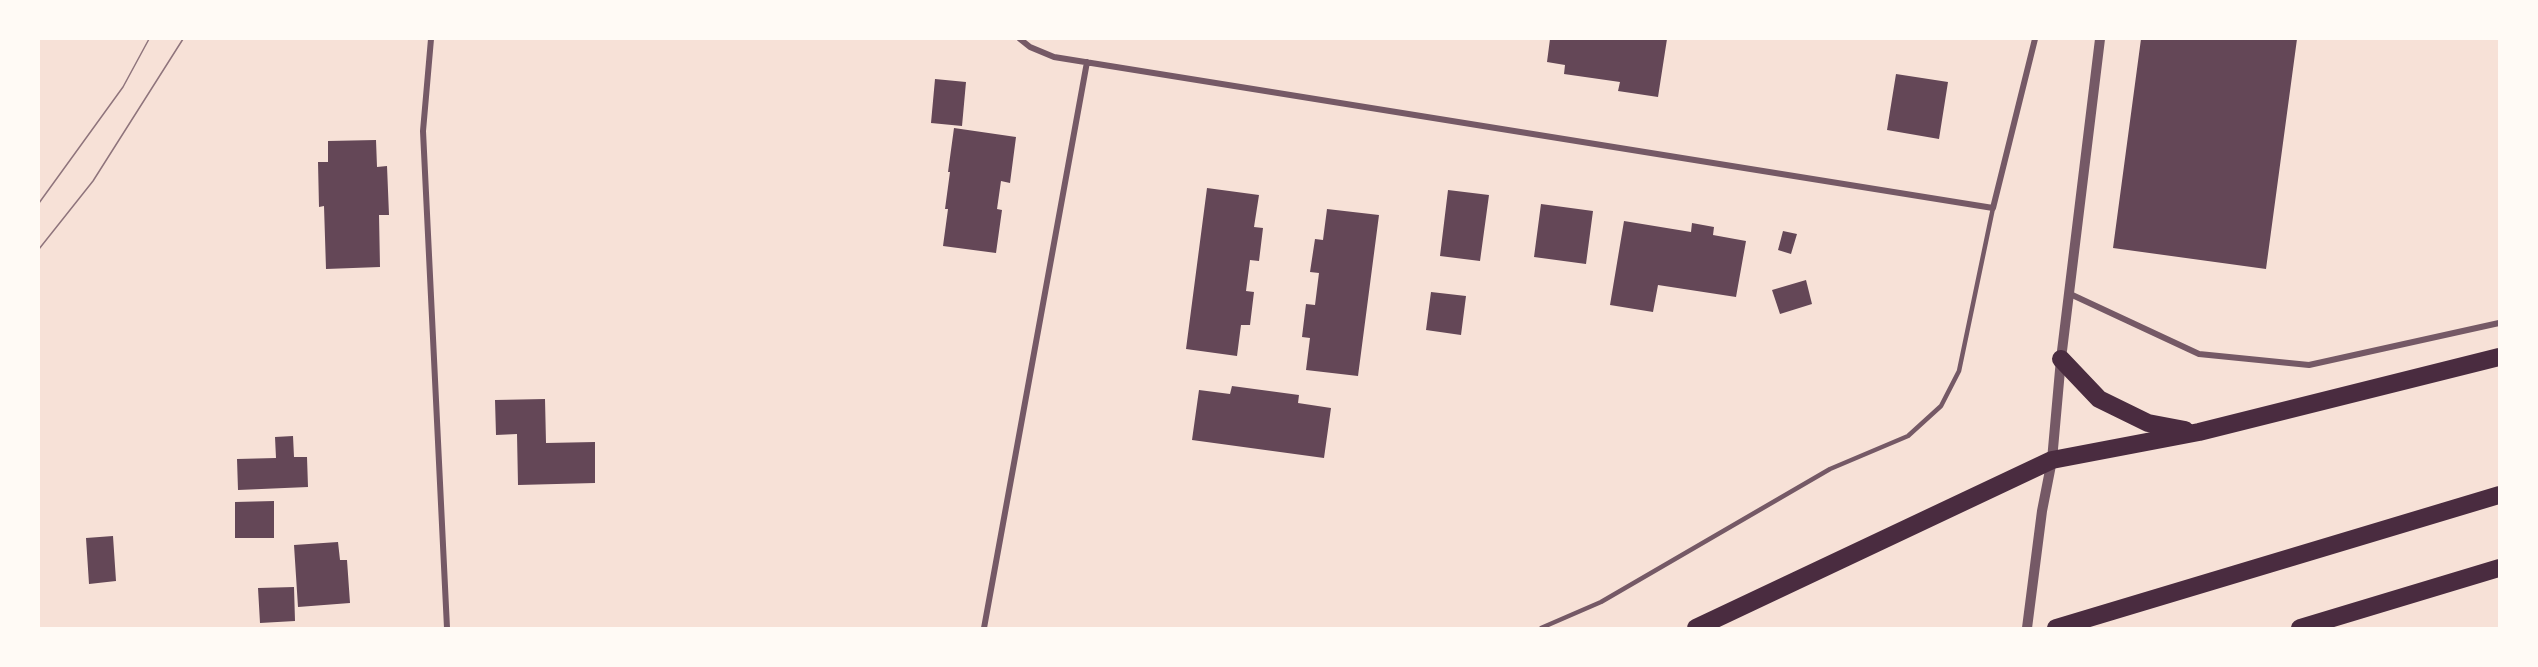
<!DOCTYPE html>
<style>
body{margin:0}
#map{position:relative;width:2538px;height:667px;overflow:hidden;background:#f7e1d7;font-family:"IBM Plex Sans",sans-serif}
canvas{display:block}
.frame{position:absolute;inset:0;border:40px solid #fffaf5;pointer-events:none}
</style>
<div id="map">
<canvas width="2538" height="667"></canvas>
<div class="frame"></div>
</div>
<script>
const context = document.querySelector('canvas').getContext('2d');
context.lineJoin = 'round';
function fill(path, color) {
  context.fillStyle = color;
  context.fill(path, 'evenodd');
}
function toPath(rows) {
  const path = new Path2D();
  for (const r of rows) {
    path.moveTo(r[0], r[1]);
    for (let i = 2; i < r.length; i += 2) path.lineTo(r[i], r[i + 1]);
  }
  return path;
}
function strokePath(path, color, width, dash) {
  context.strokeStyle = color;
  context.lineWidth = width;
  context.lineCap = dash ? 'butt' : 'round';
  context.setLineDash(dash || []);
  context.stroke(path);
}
const building = toPath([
 [1550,39,1667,39,1658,97,1618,91,1620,82,1564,74,1565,65,1547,62],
 [2141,39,2297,39,2266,269,2113,248],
 [1896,74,1948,82,1939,139,1887,130],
 [935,79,966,82,962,126,931,123],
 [954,128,1016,137,1010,183,1001,181,997,209,1002,210,996,253,943,246,948,209,945,209,950,172,948,172],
 [376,140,377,167,387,166,389,215,379,215,380,267,326,269,324,206,319,207,318,162,328,162,328,141],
 [1207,188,1259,195,1254,227,1263,228,1259,261,1250,260,1246,291,1254,292,1250,325,1241,325,1237,356,1186,349],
 [1448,190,1489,195,1480,261,1440,256],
 [1541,204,1593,211,1586,264,1534,257],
 [1327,209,1379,215,1358,376,1306,370,1310,338,1302,337,1306,304,1315,305,1319,273,1310,272,1315,239,1323,240],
 [1624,221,1691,232,1692,223,1714,227,1713,235,1746,241,1736,297,1658,285,1653,312,1610,305],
 [1783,231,1797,234,1791,254,1778,250],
 [1806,280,1812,304,1780,314,1772,290],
 [1431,292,1466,296,1461,335,1426,330],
 [1232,386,1299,395,1298,403,1331,408,1324,458,1192,440,1199,390,1230,394],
 [545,399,546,443,595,442,595,483,518,485,517,434,496,435,495,400],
 [293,436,294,457,307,457,308,487,238,490,237,459,276,458,275,437],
 [274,501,274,538,235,538,235,502],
 [113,536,116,581,89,584,86,538],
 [338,542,340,560,347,560,350,603,298,607,294,545],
 [294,587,295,621,260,623,258,588]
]);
const service = toPath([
 [1541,628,1601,602,1830,469,1908,436,1941,406,1959,371,1993,208]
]);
const minor = toPath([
 [431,39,423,131,447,628],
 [1020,39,1030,47,1054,57,1993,208,2035,39],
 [2068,293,2199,354,2309,365,2499,323],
 [984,628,1087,62]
]);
const tertiary = toPath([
 [2027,628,2042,511,2052,460,2061,359,2100,39]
]);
const motorway = toPath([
 [2061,359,2099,399,2148,423,2185,430],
 [1696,628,2052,460,2199,432,2499,357],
 [2056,628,2499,495],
 [2300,628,2499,568]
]);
const tram = toPath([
 [39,203,123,87,149,39],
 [39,249,93,181,183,39]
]);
fill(building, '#644757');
strokePath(service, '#755966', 4.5);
strokePath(minor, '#755966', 6);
strokePath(tertiary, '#755966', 10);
strokePath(motorway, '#4a2c40', 18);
strokePath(tram, '#8f747c', 1.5);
</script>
